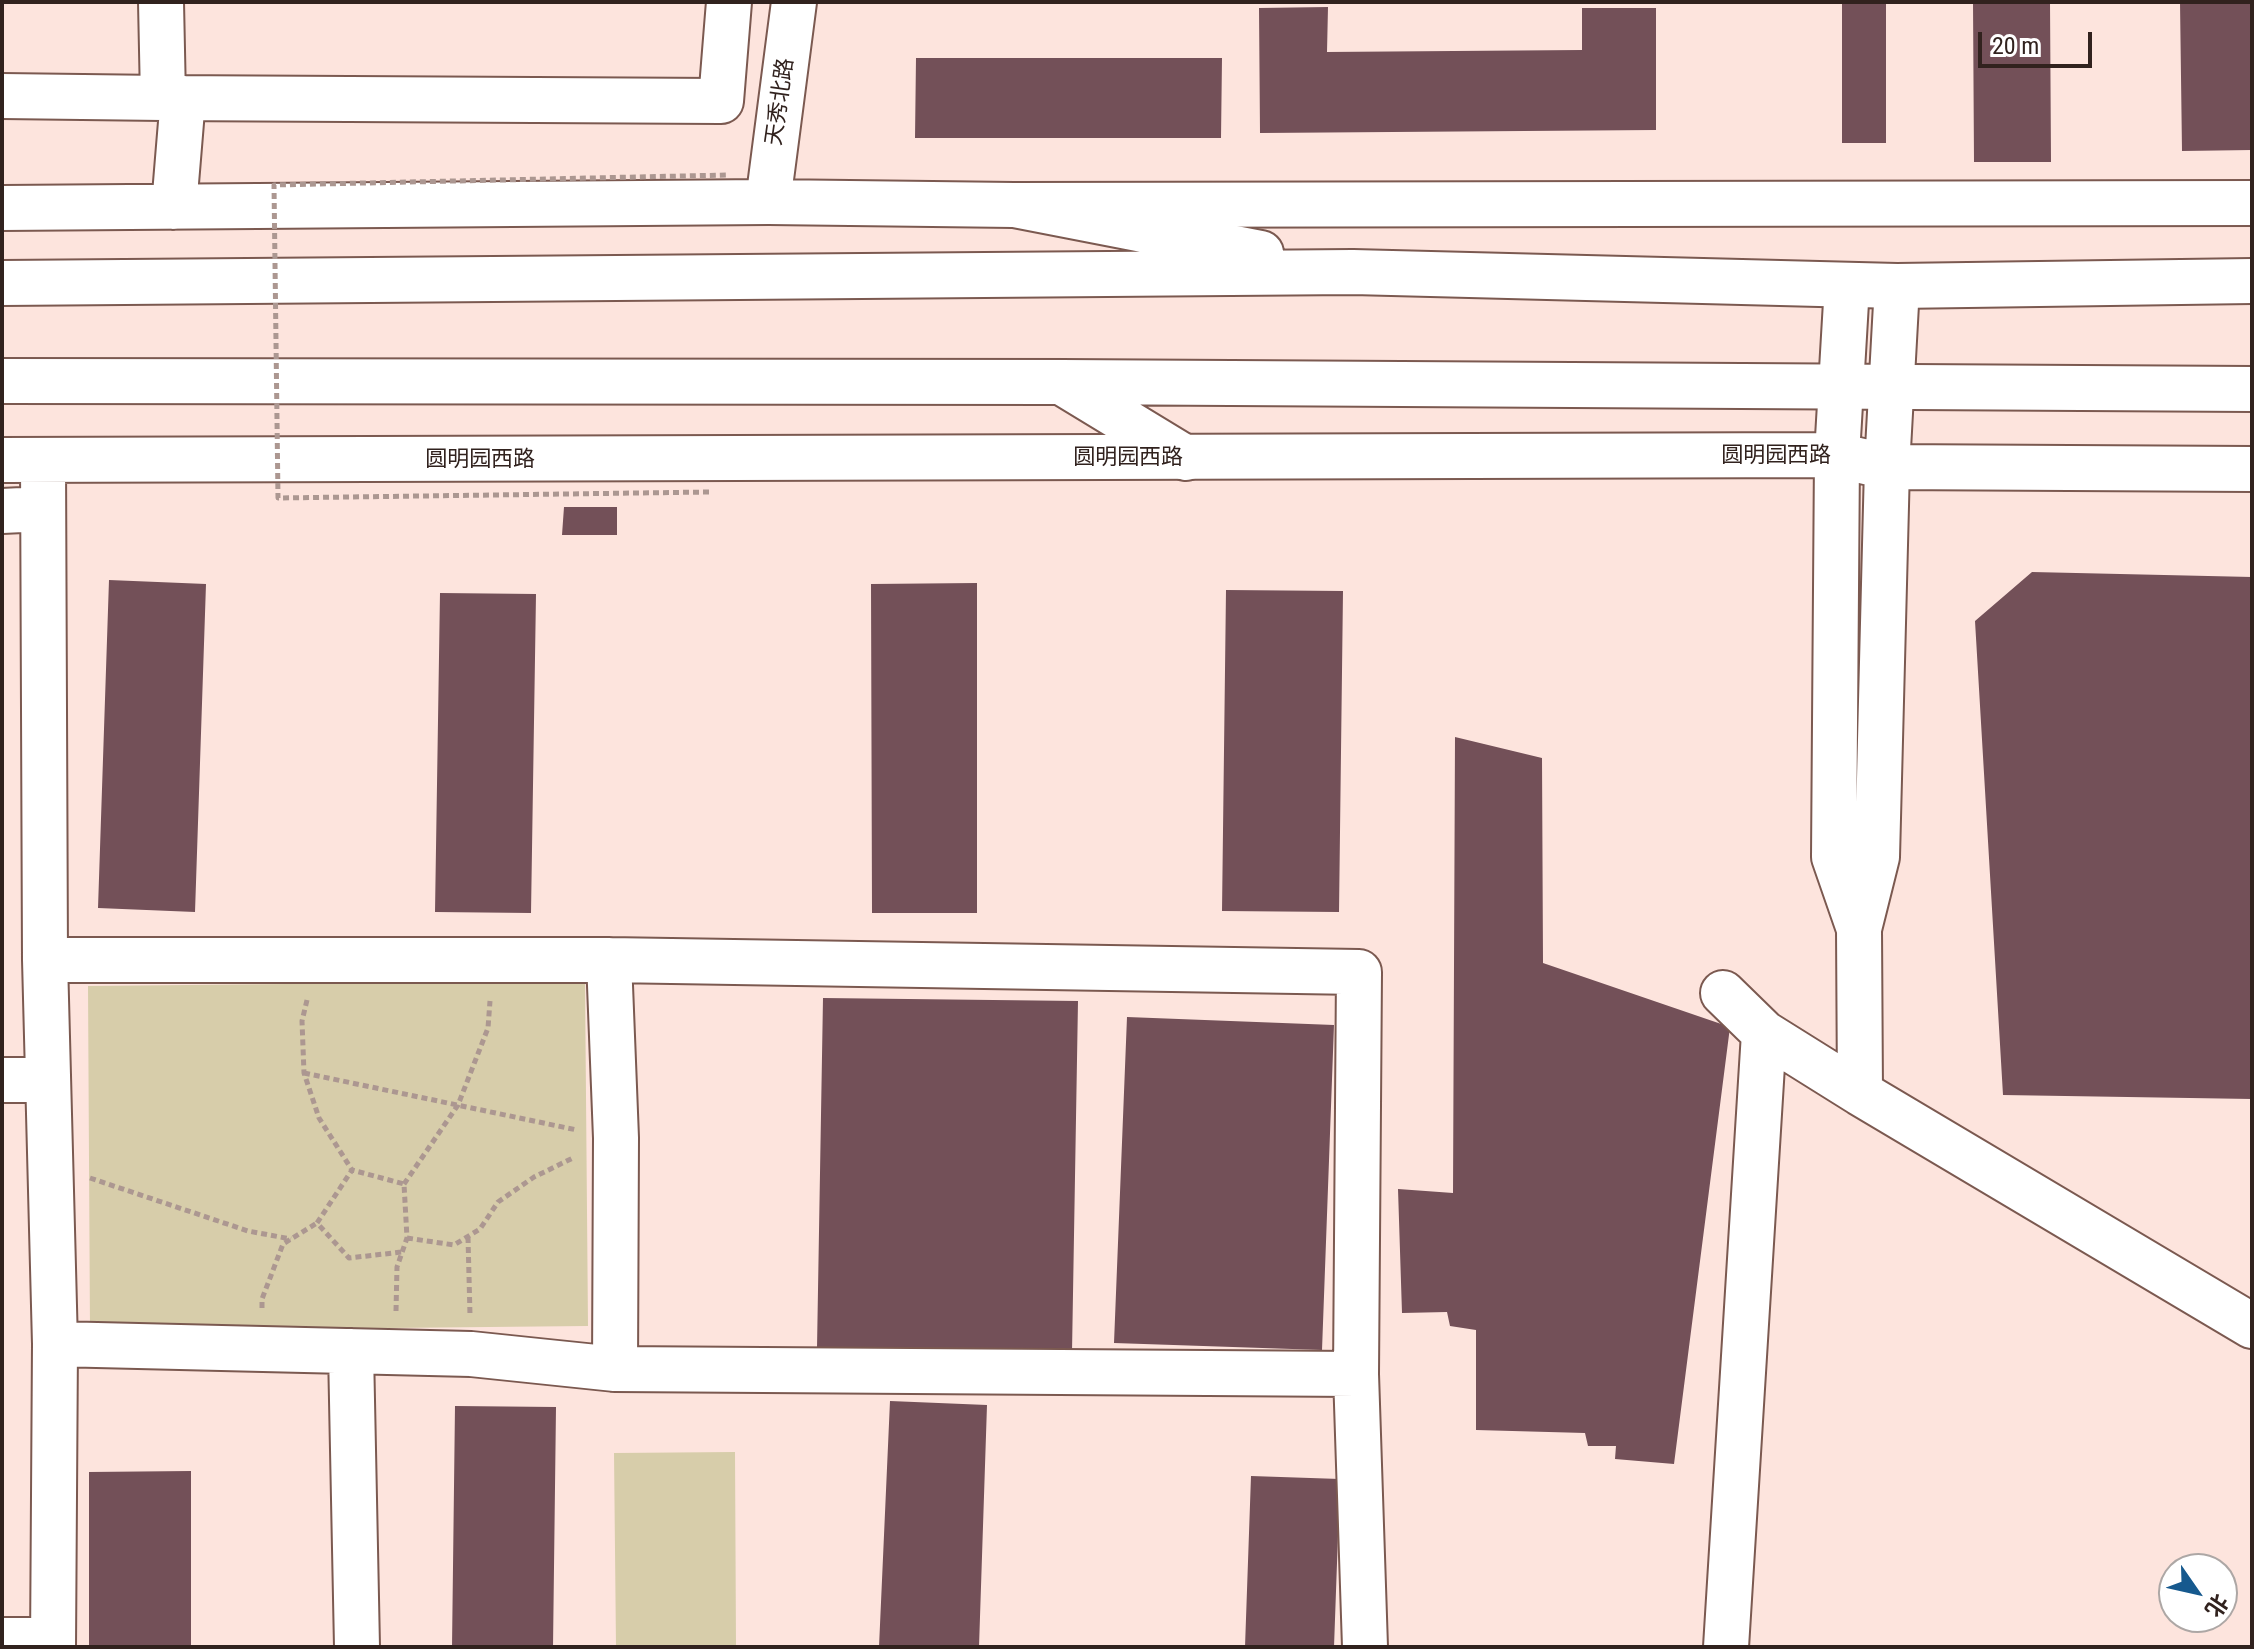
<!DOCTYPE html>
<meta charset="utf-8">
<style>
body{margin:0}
#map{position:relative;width:2254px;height:1649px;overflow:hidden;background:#fde4dd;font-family:"Roboto Condensed","Noto Sans SC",sans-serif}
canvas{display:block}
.frame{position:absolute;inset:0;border:4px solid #31221e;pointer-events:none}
.north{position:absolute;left:2158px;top:1553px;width:80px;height:80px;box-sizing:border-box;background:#fff;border:2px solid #ada7a5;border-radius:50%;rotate:124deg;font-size:22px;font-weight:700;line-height:32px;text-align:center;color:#31221e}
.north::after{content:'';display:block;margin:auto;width:28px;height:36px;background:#16598e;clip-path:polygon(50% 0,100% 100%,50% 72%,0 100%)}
.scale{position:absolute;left:1978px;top:32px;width:114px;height:36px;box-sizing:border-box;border:4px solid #31221e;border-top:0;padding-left:10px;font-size:24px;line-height:28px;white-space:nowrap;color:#31221e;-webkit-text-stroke:6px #fff;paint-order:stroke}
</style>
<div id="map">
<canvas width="2254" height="1649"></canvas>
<div class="frame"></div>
<div class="north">北</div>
<div class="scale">20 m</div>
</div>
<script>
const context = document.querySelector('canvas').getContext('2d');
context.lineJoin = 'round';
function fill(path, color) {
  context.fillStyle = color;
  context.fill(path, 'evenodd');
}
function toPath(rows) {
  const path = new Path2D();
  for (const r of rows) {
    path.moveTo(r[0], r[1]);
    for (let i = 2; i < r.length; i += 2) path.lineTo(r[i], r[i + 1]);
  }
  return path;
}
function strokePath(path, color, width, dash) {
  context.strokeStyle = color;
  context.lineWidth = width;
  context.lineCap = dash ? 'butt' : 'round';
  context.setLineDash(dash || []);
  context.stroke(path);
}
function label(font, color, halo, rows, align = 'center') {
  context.font = font + ' "Roboto Condensed","Noto Sans SC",sans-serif';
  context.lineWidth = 8;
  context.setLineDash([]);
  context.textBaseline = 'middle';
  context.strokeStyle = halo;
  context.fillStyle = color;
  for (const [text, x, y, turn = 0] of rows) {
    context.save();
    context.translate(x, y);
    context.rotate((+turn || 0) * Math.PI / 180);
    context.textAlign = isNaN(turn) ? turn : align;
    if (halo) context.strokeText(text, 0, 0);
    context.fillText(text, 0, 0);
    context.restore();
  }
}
const green = toPath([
 [585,981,588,1326,90,1331,88,986],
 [735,1452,736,1647,616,1647,614,1453]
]);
const building = toPath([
 [1842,2,1886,2,1886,143,1842,143],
 [1973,2,2050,2,2051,162,1974,162],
 [2180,2,2252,2,2252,150,2182,151],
 [1328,7,1327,52,1582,50,1582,8,1656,8,1656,130,1260,133,1259,8],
 [916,58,1222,58,1221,138,915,138],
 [564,507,617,507,617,535,562,535],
 [2032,572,2252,577,2252,1099,2003,1095,1975,621],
 [109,580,206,584,195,912,98,908],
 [977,583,977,913,872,913,871,584],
 [1226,590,1343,591,1339,912,1222,911],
 [440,593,536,594,531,913,435,912],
 [1455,737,1542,758,1543,963,1730,1027,1674,1464,1615,1459,1616,1446,1588,1446,1585,1433,1476,1430,1476,1330,1450,1326,1447,1312,1402,1313,1398,1189,1453,1193],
 [823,998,1078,1001,1072,1352,817,1348],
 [1127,1017,1334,1025,1322,1350,1114,1343],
 [890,1401,987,1405,979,1647,879,1647],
 [455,1406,556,1407,553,1647,452,1647],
 [191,1471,191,1647,89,1647,89,1472],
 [1251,1476,1340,1479,1334,1647,1245,1647]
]);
const path = toPath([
 [307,1000,302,1021,304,1073,319,1118,352,1170],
 [304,1073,577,1130],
 [90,1178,248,1231,291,1239],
 [404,1184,458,1105,488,1028,490,1001],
 [468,1237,470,1315],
 [407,1238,454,1245,480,1229,498,1202,534,1177,575,1157],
 [262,1308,262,1299,283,1244,317,1223],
 [396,1311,397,1267,407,1238,404,1184,352,1170,317,1223,349,1258,402,1252]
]);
const minor = toPath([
 [161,2,163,98,721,101,729,2],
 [2,96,163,98],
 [768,202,794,2],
 [174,207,183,98],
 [2,208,768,202,1014,205,2252,203],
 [1847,285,1837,455,1834,857,1859,929,1877,857,1887,467,1897,286],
 [2,460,1837,455,1887,467,2252,469],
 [43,460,45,960,55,1344,53,1647],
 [2,511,43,509],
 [1859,929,1860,1093],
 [45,960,609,960,1359,972,1356,1374],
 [609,960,616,1138,615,1369],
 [1723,993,1764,1033,1860,1093,2252,1326],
 [2,1080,47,1080],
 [55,1344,471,1354,615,1369,1356,1374,1365,1647],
 [351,1351,357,1647],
 [2,1640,53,1640],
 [1726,1647,1764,1033]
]);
const major = toPath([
 [1014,205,1261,253],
 [2,283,1353,272,1897,286,2252,281],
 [2,381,1061,382,2252,389],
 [1061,382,1186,458]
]);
const pathBridge = toPath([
 [709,492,278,498,274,185,727,175]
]);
const streetNames = [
 ["天秀北路",781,102,-82],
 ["圆明园西路",1776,456],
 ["圆明园西路",1128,458],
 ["圆明园西路",480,460]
];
fill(green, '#d7cdaa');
fill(building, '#735058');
strokePath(minor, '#7b5950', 48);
strokePath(major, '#7b5950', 48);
strokePath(path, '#ac9791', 5, [6, 4]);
strokePath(minor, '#fff', 44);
strokePath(major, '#fff', 44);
strokePath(pathBridge, '#ac9791', 5, [6, 4]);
label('22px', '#31221e', '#fff', streetNames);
</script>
